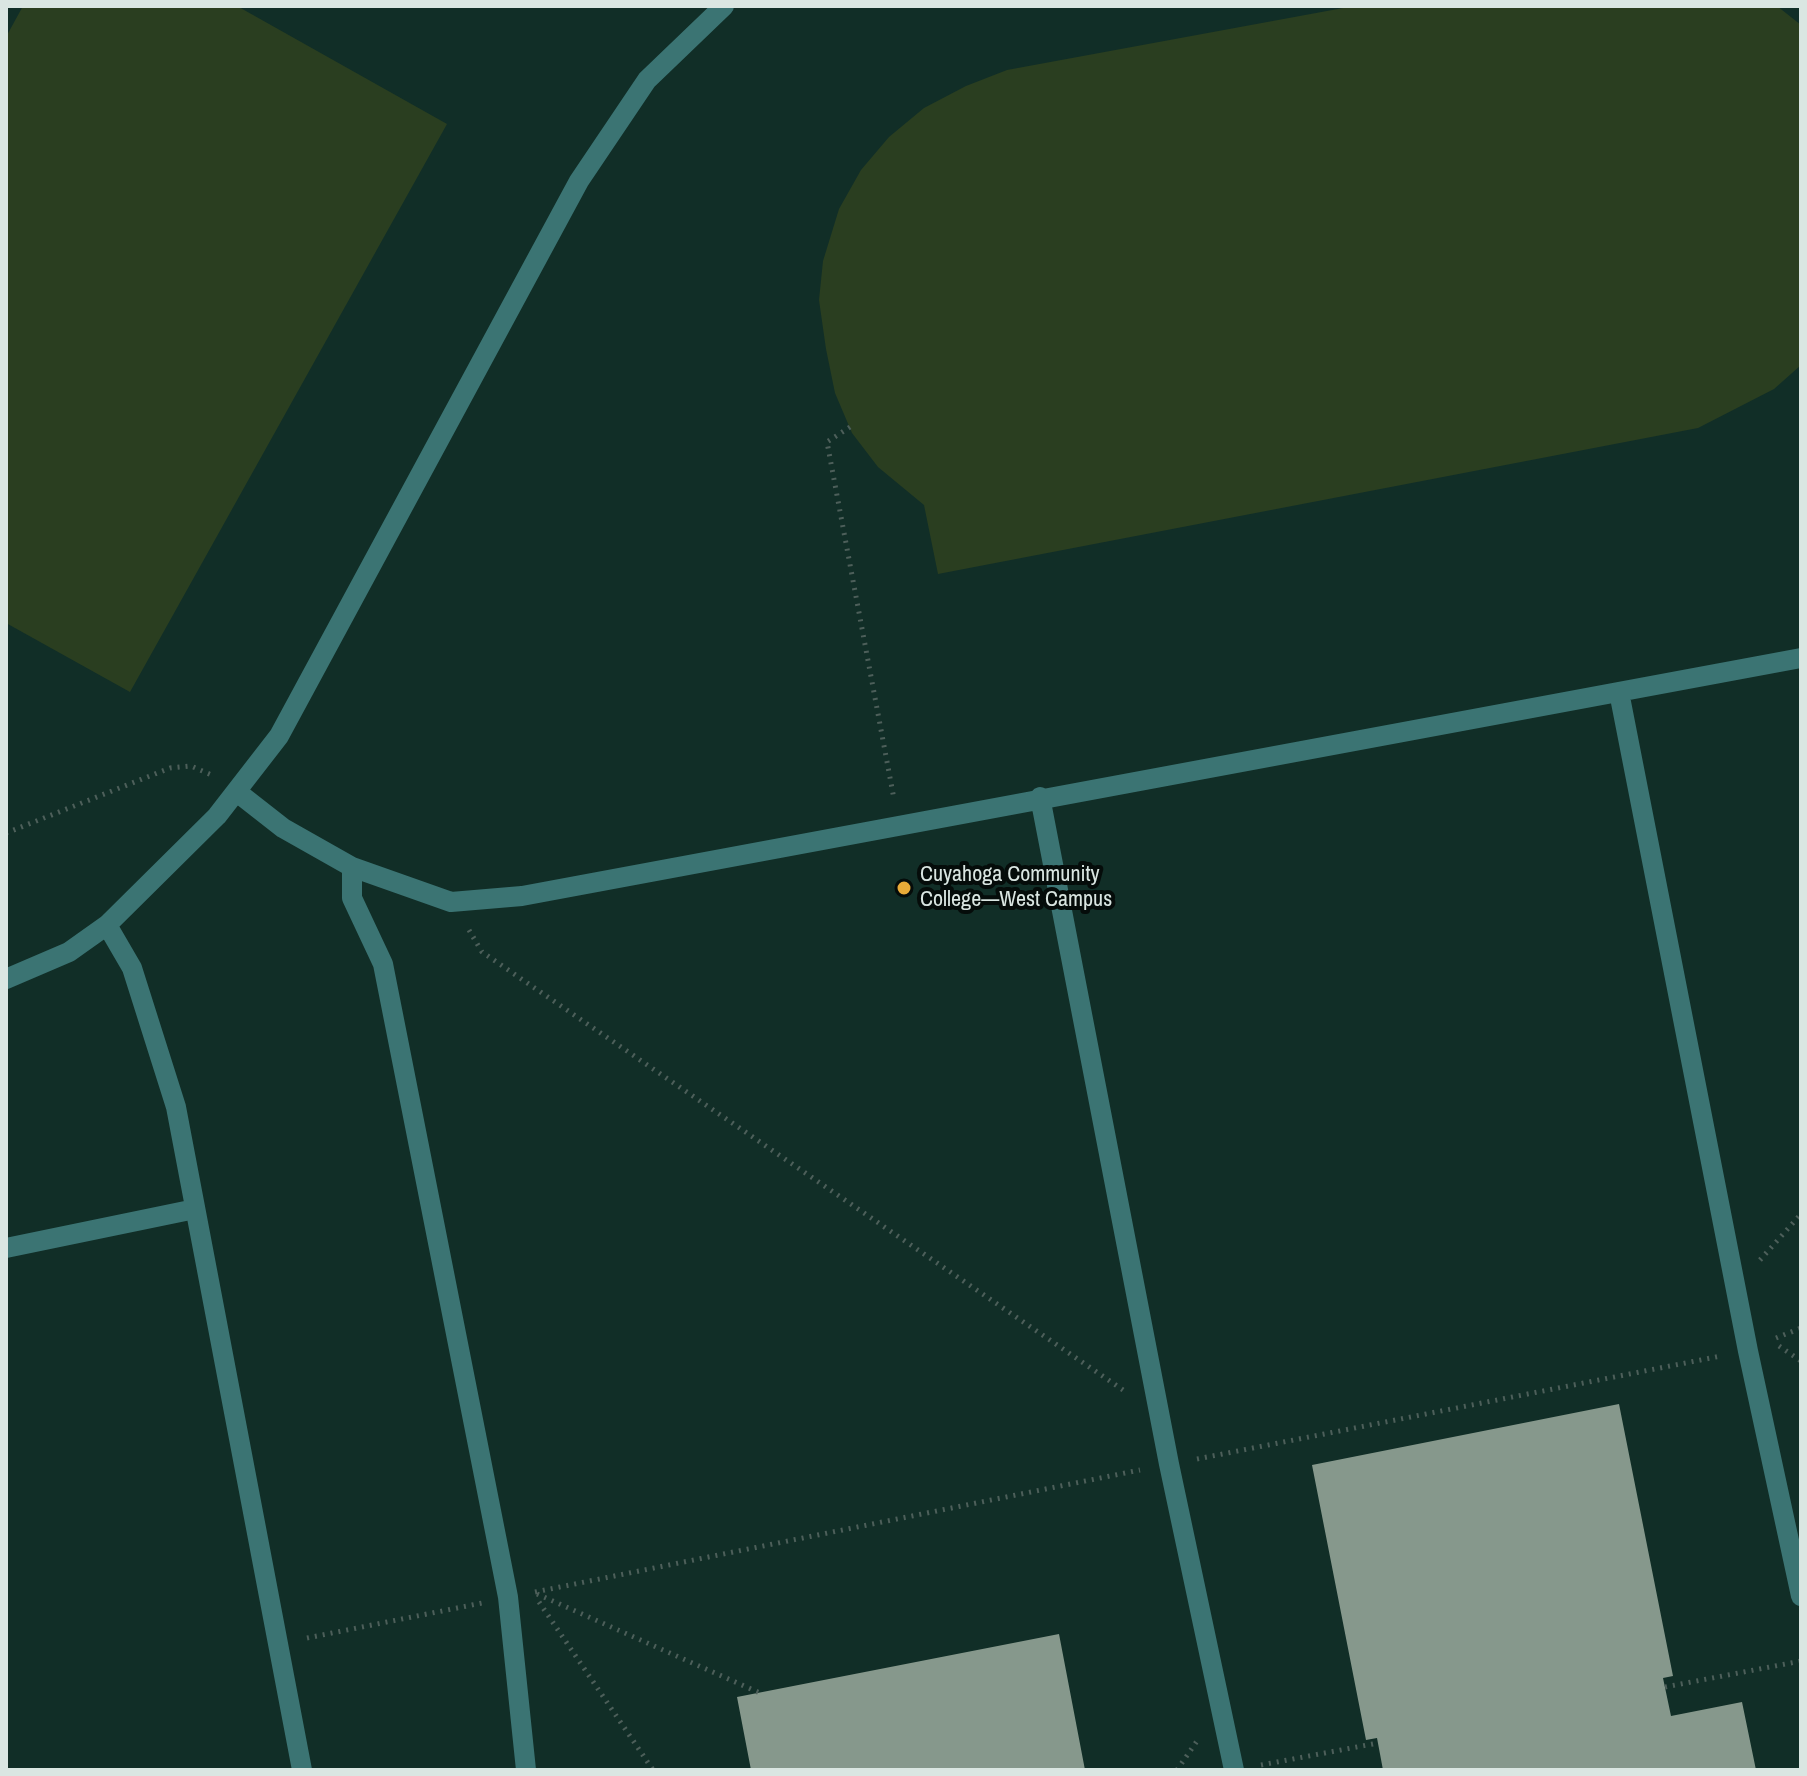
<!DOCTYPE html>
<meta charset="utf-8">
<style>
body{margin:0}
#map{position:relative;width:1807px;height:1776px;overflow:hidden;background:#112520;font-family:"Archivo Narrow",sans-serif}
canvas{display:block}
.frame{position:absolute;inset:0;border:8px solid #dae6e2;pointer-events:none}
</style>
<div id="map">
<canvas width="1807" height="1776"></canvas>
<div class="frame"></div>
</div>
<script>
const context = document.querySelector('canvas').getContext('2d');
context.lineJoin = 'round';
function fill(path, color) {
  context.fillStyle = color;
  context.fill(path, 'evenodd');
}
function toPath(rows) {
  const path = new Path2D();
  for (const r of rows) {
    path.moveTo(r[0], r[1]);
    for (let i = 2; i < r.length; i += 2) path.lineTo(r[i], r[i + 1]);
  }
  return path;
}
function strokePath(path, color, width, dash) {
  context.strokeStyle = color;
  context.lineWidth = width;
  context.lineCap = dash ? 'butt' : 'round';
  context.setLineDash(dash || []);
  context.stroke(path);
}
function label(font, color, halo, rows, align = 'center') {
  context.font = font + ' "Archivo Narrow",sans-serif';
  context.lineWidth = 8;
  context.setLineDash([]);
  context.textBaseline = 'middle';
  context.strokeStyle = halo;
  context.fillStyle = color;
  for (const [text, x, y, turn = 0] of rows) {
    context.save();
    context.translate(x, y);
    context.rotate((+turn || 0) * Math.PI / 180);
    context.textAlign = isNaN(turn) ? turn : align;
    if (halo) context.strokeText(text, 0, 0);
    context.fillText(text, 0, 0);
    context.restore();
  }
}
const built = toPath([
 [6,6,1801,6,1801,1770,6,1770]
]);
const green = toPath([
 [23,6,237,6,447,124,130,692,6,623,6,37],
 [1354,6,1777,6,1801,25,1801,365,1774,389,1698,428,938,574,924,505,878,467,852,433,835,393,826,349,819,300,823,261,839,209,861,170,889,137,924,108,966,86,1007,70]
]);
const building = toPath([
 [1619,1404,1673,1676,1663,1678,1671,1716,1742,1702,1756,1770,1383,1770,1377,1738,1366,1740,1312,1465],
 [1059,1634,1085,1770,751,1770,737,1697]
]);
const path = toPath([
 [850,427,827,442,894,799],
 [6,833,170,768,191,766,214,776],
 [469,930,482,952,1123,1390],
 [1760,1260,1801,1214],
 [1776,1338,1801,1328],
 [1779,1346,1801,1361],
 [1197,1459,1721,1356],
 [535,1592,1140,1470],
 [537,1594,760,1693],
 [539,1602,653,1770],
 [307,1638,482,1603],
 [1665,1687,1801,1661],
 [1261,1765,1378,1743],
 [1177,1770,1197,1741]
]);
const minor = toPath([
 [1619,692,1748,1351,1801,1596],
 [237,792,283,828,352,867,451,902,522,896,1801,658],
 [1040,797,1169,1464,1234,1770],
 [352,867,352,898,383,964,508,1597,526,1770],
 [107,925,132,968,176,1107,302,1770],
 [6,979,69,952,107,925,217,816,279,736,579,181,647,80,724,6],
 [6,1248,195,1209]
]);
const markers = [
 [904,888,8,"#e9ab38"]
];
const poiNames = [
 ["Cuyahoga Community",920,875],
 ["College—West Campus",920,900]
];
fill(built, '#112e27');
fill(green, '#2a3e20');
fill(building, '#86988c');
strokePath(path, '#4d5f5a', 5, [2, 6]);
strokePath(minor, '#3b7473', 20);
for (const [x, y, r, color] of markers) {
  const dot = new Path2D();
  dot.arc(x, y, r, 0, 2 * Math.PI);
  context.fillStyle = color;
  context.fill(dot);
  strokePath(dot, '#050c0a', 3);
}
label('22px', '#dae6e2', '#050c0a', poiNames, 'left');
</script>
